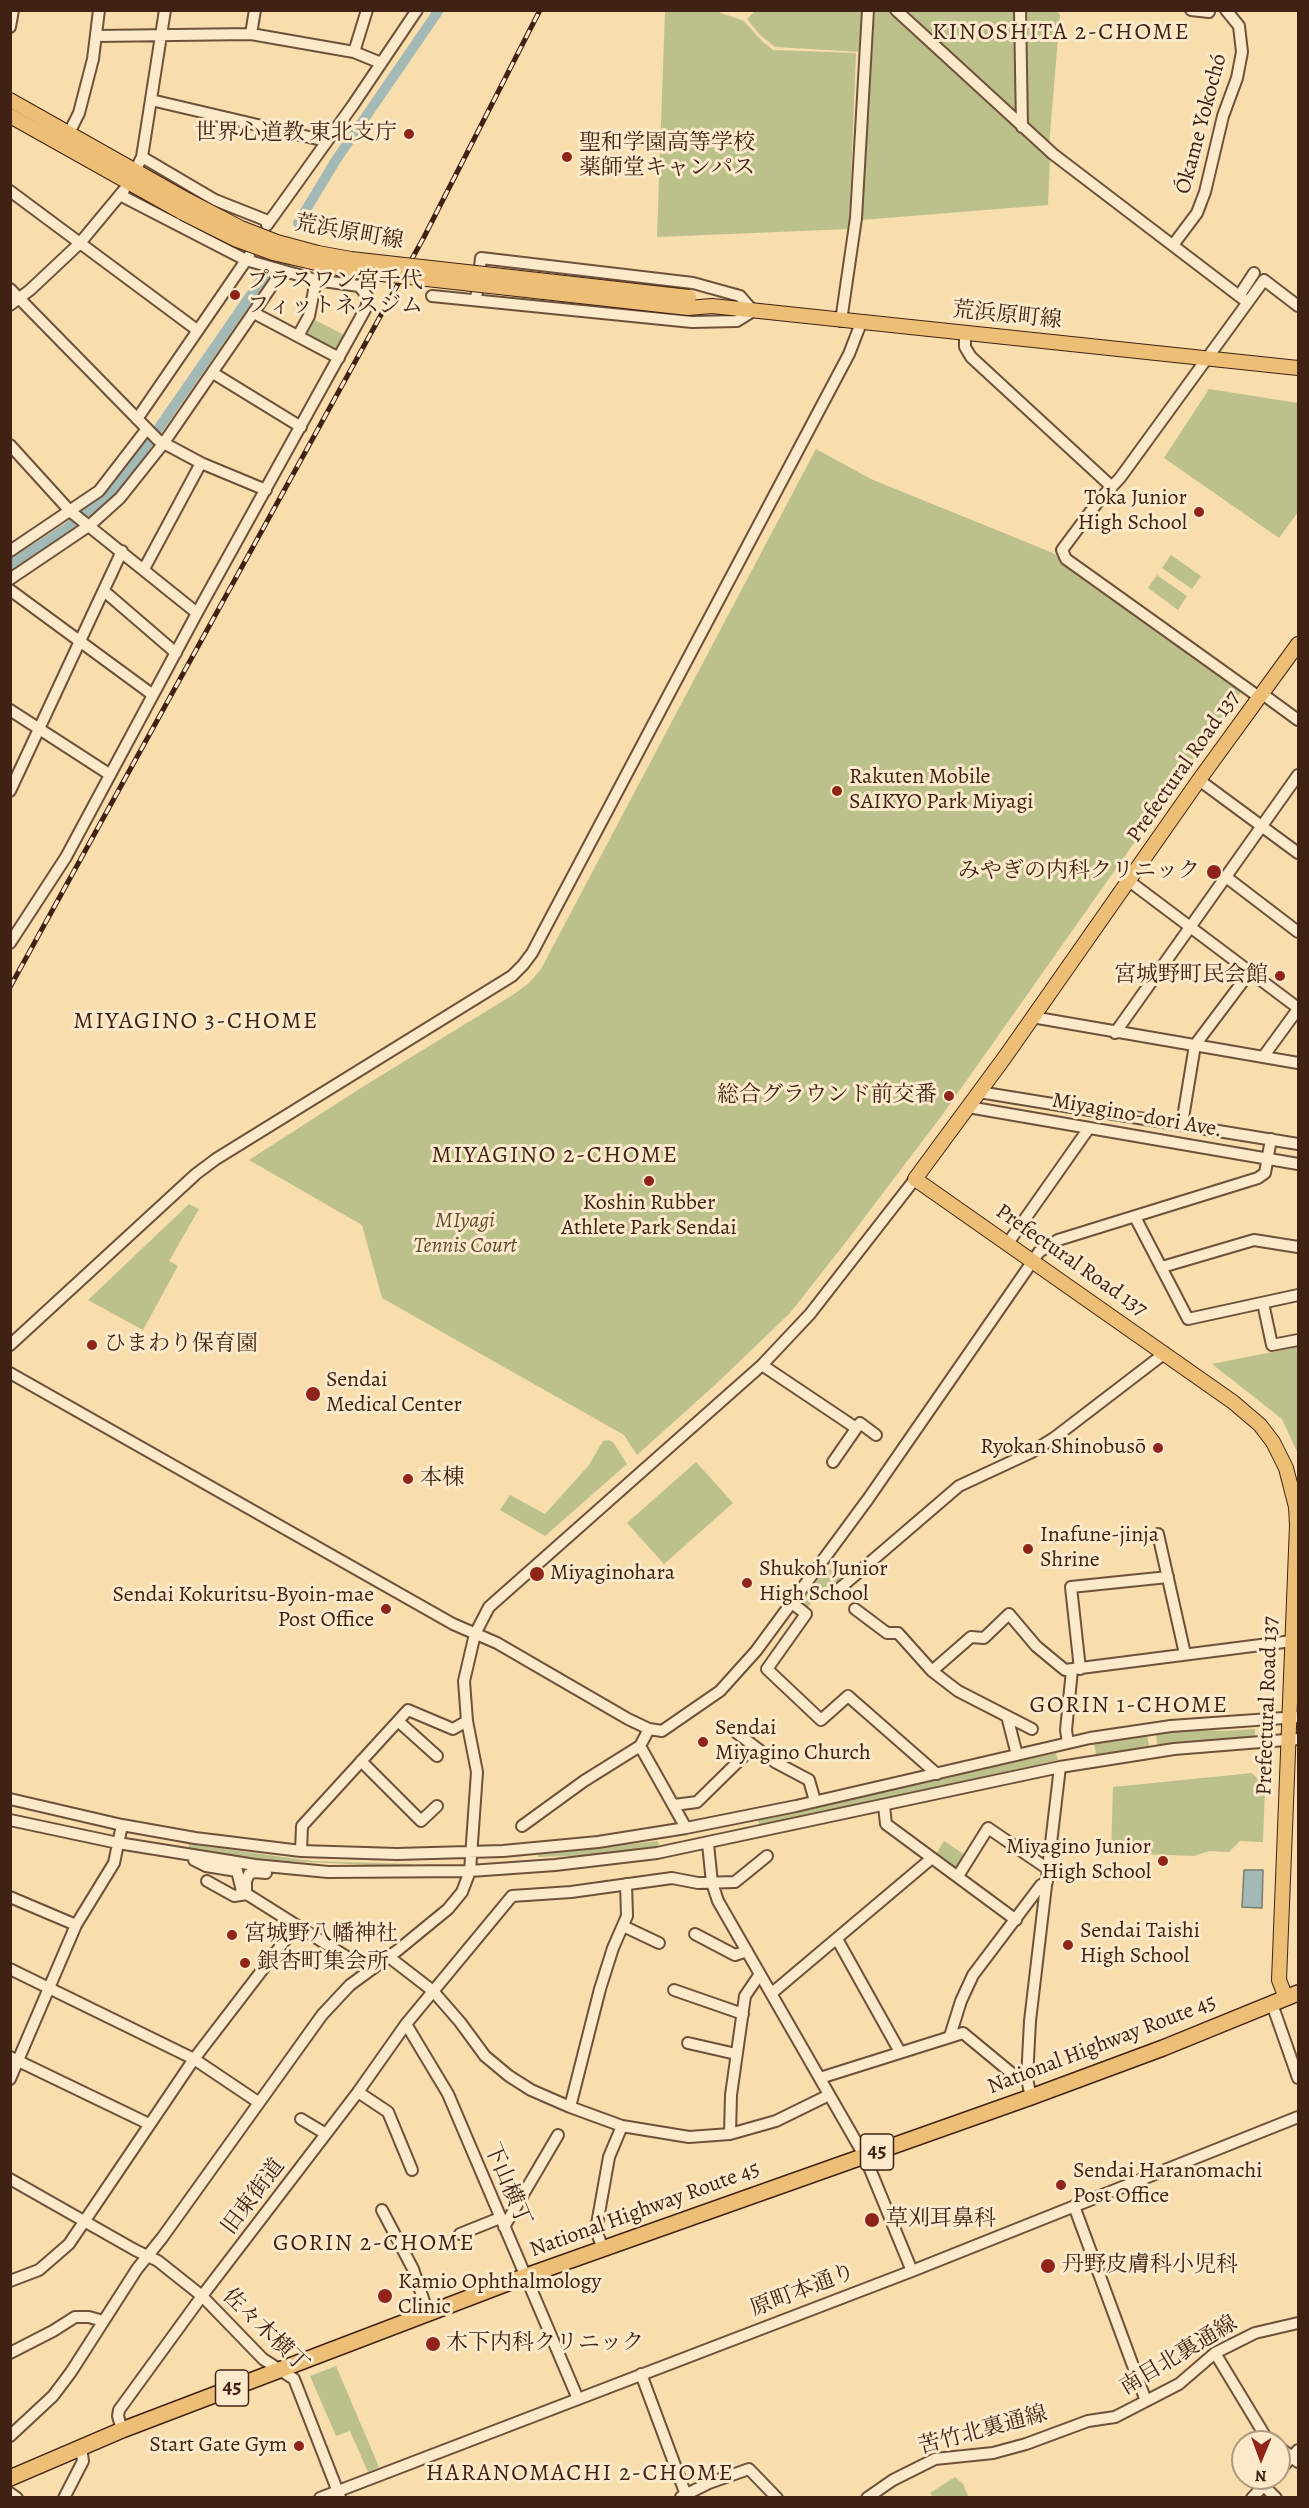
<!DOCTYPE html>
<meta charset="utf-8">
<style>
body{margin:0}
#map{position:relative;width:1309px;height:2508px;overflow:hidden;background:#f8ddad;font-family:Alegreya,serif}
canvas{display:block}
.frame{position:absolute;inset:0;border:12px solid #402214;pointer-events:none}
.north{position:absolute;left:1231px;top:2430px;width:60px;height:60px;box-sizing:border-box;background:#fae9ca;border:2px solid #b09981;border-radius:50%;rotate:181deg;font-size:16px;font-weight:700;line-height:24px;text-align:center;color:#402214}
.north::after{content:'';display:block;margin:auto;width:21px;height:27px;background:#8f2418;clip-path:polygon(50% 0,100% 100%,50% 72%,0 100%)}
</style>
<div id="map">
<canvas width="1309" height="2508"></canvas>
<div class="frame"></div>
<div class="north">N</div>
</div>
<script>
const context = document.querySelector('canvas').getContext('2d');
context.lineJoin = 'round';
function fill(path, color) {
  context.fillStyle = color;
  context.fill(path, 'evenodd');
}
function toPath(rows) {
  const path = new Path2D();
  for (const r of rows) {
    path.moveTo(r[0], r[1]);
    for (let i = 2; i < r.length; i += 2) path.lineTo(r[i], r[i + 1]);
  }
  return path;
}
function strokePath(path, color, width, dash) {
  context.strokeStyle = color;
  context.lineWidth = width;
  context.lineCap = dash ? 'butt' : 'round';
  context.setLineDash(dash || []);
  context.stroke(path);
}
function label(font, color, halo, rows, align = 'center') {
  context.font = font + ' Alegreya,"Noto Serif JP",serif';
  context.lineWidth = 6;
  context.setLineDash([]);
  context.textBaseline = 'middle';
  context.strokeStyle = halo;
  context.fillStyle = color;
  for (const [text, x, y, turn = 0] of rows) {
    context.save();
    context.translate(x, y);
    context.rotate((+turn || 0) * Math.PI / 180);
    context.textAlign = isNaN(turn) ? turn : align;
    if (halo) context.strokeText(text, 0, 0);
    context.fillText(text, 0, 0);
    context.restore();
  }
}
const green = toPath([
 [665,11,716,11,744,21,762,41,773,50,856,53,849,229,657,237],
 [755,11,865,11,861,52,775,47,760,35,747,19],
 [875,11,889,11,1050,158,1048,205,861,220],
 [908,11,1015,11,1020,121],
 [1024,11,1057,11,1060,14,1049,146,1027,125],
 [313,319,344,335,337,350,332,351,306,337,305,332],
 [1209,389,1298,403,1298,512,1279,538,1164,458],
 [816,449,871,479,1053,553,1242,690,943,1114,842,1247,790,1313,716,1384,637,1455,624,1435,382,1298,362,1225,249,1160,364,1086,511,996,529,983,541,969],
 [1171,555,1201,576,1192,589,1162,568],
 [1157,575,1187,596,1178,610,1148,588],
 [189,1204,199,1209,169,1261,178,1266,143,1330,88,1300],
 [1298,1347,1298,1454,1282,1419,1212,1364],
 [608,1440,613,1442,627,1464,545,1536,500,1510,510,1495,545,1514,589,1465,603,1441],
 [696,1462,733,1503,664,1564,627,1523],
 [830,1569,843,1581,815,1598,808,1607,804,1607,803,1599,824,1572,826,1573],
 [1181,1729,1223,1731,1255,1729,1255,1736,1157,1745,1156,1733],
 [1147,1734,1149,1746,1096,1755,1094,1743],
 [1056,1753,1058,1760,760,1827,758,1820],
 [1252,1773,1265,1787,1263,1842,1240,1841,1229,1852,1209,1851,1194,1856,1111,1853,1113,1787],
 [658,1841,659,1847,604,1855,538,1857,538,1855],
 [944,1841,968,1857,957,1872,934,1857],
 [189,1844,312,1861,412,1864,412,1867,266,1860,188,1851],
 [336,2366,379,2467,368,2472,350,2431,336,2436,310,2376],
 [955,2477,963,2484,968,2496,933,2497,930,2493]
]);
const water = toPath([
 [1244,1870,1263,1870,1262,1908,1242,1907,1244,1870]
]);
const canal = toPath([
 [298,223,336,160,439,10],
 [158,429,266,273],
 [10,565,67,528,111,494,151,439]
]);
const minor = toPath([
 [896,10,1053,154,1247,302],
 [1020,10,1022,127],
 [1191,10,1209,12,1209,10],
 [10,27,13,10],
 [251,34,255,10],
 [97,36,251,34,354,52,381,63],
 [354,52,367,10],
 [151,100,326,141],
 [69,133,79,113,93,59,99,10],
 [142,157,215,200,268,221],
 [132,177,142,157,165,10],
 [10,191,197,330],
 [267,225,353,105,417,10],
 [1173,245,1197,213,1205,192,1223,116,1237,78,1242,52,1239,26,1226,10],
 [10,289,158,440,201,463,266,490],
 [432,296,692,322,737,321,753,311,740,296,693,283,481,258,476,300],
 [1239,296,1254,273],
 [10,305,30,290,80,243,124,190],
 [254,313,339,358],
 [841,321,856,218,868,10],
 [965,333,965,347,971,357,1112,487],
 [298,336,309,316,316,280],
 [213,373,301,427],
 [137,419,249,256],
 [10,445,70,511,197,613],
 [10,551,99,491,146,430],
 [144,569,201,463],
 [10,579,90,525,120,498,163,444,282,271],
 [10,590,153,695],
 [104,591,176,653],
 [1261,693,1298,720],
 [1259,697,1066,559,1062,550,1100,499,1120,478,1264,280,1298,306],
 [10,710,109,774],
 [1199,780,1298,853],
 [10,791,122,551],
 [1226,877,1298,932],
 [1129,881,1298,1008],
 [10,943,66,857,197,613,367,306,367,296,359,286,316,280,246,260,120,195],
 [1032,1017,1298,1063],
 [1115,1033,1298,775],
 [1263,1057,1298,1009],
 [979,1092,1298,1144],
 [968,1107,1298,1164],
 [1182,1124,1195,1045,1250,972],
 [1135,1217,1188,1319,1298,1295],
 [1008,1243,1089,1128],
 [1162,1267,1254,1240,1298,1247],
 [1263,1303,1272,1345,1298,1340],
 [10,1345,196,1174,216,1159,512,976,523,965,532,953,849,354,861,323],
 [762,1365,856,1428],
 [10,1373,453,1624,497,1643,628,1719,649,1729,662,1731,720,1691,756,1651,868,1499,1039,1252,1058,1240,1258,1178,1265,1173,1271,1139],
 [833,1462,860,1423,876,1435],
 [1158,1534,1185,1654],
 [832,1595,959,1486,1030,1453,1054,1438,1165,1353],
 [792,1603,806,1614,767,1669,821,1720,848,1696,937,1774],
 [855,1609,887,1633,898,1633,932,1671,958,1691,1032,1729],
 [1080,1669,1071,1587,1168,1577],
 [932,1671,971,1637,984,1638,1009,1614,1036,1646,1065,1670,1292,1641],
 [1007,1716,1017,1755],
 [398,1721,437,1756],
 [737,1733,754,1746],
 [1068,1743,1066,1730,1072,1670],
 [640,1746,686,1828],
 [361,1761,421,1821,437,1806],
 [10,1799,122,1825,195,1838,301,1851,397,1854,503,1851,598,1842,686,1828,796,1806,1090,1738,1171,1726,1298,1717],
 [674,1805,697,1802,754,1746,775,1762,809,1780,815,1801],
 [884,1806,886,1824,1016,1920],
 [10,1820,118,1843,255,1865,328,1872,470,1871,555,1865,657,1853,1060,1767,1174,1749,1298,1739],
 [522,1826,584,1781,640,1746,649,1729],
 [708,1844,712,1883,718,1901,865,2157,912,2271],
 [301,1851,302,1826,408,1710,453,1729,467,1721],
 [194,1860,206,1866,237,1871,242,1891,369,1971],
 [958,1876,988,1828,1048,1869],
 [207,1881,234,1896,247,1894],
 [246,1891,246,1881,249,1874,254,1872,266,1873],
 [10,1897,76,1925],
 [623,1926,659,1943],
 [695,1934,735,1955,747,1951],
 [837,1939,900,2052],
 [389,1957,433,1991,460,2022,485,2056,509,2076,531,2090,570,2107,622,2126,689,2137,730,2134,776,2121,829,2095],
 [10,1969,194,2059,258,2102],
 [674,1990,743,2014],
 [772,1993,932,1858],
 [1272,2004,1298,2078],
 [406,2024,448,2094,578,2399],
 [950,2036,961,2001,973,1975,1041,1885,1047,1882],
 [688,2043,736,2054],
 [10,2057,149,2124],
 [820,2078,963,2033,1015,2076,1027,2079],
 [10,2079,76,1925,114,1863,122,1825],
 [358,2092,388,2112,412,2170],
 [1031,2097,1027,2079,1030,2021,1060,1767],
 [570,2107,600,1989,613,1948,627,1916,626,1884],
 [301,2119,326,2134],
 [730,2134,731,2095,745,1996,760,1974],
 [10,2179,135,2250,158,2261,202,2296,263,2359,294,2379,340,2497],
 [1074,2206,1146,2401],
 [382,2210,413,2269,428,2313],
 [504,2227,558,2135],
 [460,2234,500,2218],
 [603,2249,596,2230,609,2157,622,2126],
 [10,2281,39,2270,69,2244,194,2059,296,1926],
 [10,2353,53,2331,75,2317,89,2317,103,2321],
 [1215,2353,1267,2439,1272,2442],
 [641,2374,686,2495],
 [122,2430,118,2416,119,2410,202,2296,358,2092,406,2024,512,1896,571,1892,672,1878,698,1883,735,1882,767,1856],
 [10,2436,53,2396,71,2372,137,2269,162,2238,322,2015,350,1985,398,1950,448,1909,462,1892,470,1871,477,1772,467,1721,464,1681,475,1634,489,1607,762,1365,810,1314,915,1179],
 [1279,2447,1298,2462],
 [1279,2471,1298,2450],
 [1263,2485,1276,2498],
 [10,2493,17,2498],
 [681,2497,709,2483,749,2469,777,2498],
 [64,2498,83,2461,81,2447],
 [320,2498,912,2271,1298,2117],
 [867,2498,893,2480,935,2459,993,2453,1026,2444,1088,2421,1115,2417,1179,2384,1215,2353,1255,2333,1298,2323],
 [1252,2498,1271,2478]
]);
const major = toPath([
 [10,100,189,201],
 [10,116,183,213],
 [688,308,712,306,1298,368],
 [1286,1998,1279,1980,1297,1525,1296,1507,1286,1468,1273,1442,1260,1425,1233,1402,915,1179,1005,1057,1199,780,1298,644]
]);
const highway = toPath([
 [10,2478,122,2430,526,2276,1031,2097,1163,2048,1298,1993]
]);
const rail = toPath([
 [10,987,424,237,540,10]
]);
const majorBridge = toPath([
 [189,201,241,228,277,242,318,253,351,259,689,297],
 [183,213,237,240,273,253,346,270,688,308]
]);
const markers = [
 [409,134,6,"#8f2418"],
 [567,157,6,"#8f2418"],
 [235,295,6,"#8f2418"],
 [1199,512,6,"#8f2418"],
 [837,791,6,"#8f2418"],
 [1214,872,8,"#8f2418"],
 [1280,976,6,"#8f2418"],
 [949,1096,6,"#8f2418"],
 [649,1181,6,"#8f2418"],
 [92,1345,6,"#8f2418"],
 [313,1394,8,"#8f2418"],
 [1158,1448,6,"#8f2418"],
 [408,1479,6,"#8f2418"],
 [1028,1549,6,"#8f2418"],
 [537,1574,8,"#8f2418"],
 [747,1583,6,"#8f2418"],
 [386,1609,6,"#8f2418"],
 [703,1742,6,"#8f2418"],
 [1163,1861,6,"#8f2418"],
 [232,1935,6,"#8f2418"],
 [1068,1945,6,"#8f2418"],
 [245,1963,6,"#8f2418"],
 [1061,2185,6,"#8f2418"],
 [872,2220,8,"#8f2418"],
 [1048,2266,8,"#8f2418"],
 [385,2296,8,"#8f2418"],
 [433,2344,8,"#8f2418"],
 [299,2446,6,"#8f2418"]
];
const shields = [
 [877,2152,33],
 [232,2388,33]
];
const shieldNames = [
 ["45",877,2152],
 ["45",232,2388]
];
const streetNames = [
 ["Ókame Yokochó",1202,124,-75],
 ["荒浜原町線",349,233,10],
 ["荒浜原町線",1007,316,6],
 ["Prefectural Road 137",1184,767,-55],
 ["Miyagino-dori Ave.",1137,1116,10],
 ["Prefectural Road 137",1071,1261,35],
 ["Prefectural Road 137",1268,1706,-88],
 ["National Highway Route 45",1102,2045,-21],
 ["下山横丁",507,2185,67],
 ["旧東街道",254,2197,-53],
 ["National Highway Route 45",645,2210,-20],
 ["原町本通り",803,2291,-21],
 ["佐々木横丁",265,2331,44],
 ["南目北裏通線",1179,2356,-31],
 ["苦竹北裏通線",983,2431,-15]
];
const poiNames = [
 ["世界心道教 東北支庁",397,134,"right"],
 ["聖和学園高等学校",579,144],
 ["薬師堂キャンパス",579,169],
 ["プラスワン宮千代",247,282],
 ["フィットネスジム",247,307],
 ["Toka Junior",1187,499,"right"],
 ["High School",1187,524,"right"],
 ["Rakuten Mobile",849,778],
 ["SAIKYO Park Miyagi",849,803],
 ["みやぎの内科クリニック",1200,872,"right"],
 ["宮城野町民会館",1268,976,"right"],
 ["総合グラウンド前交番",937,1096,"right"],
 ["Koshin Rubber",649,1204,"center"],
 ["Athlete Park Sendai",649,1229,"center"],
 ["ひまわり保育園",104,1345],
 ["Sendai",326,1381],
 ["Medical Center",326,1406],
 ["Ryokan Shinobusō",1146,1448,"right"],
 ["本棟",420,1479],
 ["Inafune-jinja",1040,1536],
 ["Shrine",1040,1561],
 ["Shukoh Junior",759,1570],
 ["High School",759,1595],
 ["Miyaginohara",550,1574],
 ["Sendai Kokuritsu-Byoin-mae",374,1596,"right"],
 ["Post Office",374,1621,"right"],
 ["Sendai",715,1729],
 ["Miyagino Church",715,1754],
 ["Miyagino Junior",1151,1848,"right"],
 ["High School",1151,1873,"right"],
 ["Sendai Taishi",1080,1932],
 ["High School",1080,1957],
 ["宮城野八幡神社",244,1935],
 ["銀杏町集会所",257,1963],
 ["Sendai Haranomachi",1073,2172],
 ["Post Office",1073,2197],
 ["草刈耳鼻科",886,2220],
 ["丹野皮膚科小児科",1062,2266],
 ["Kamio Ophthalmology",398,2283],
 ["Clinic",398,2308],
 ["木下内科クリニック",446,2344],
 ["Start Gate Gym",287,2446,"right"]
];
const parkNames = [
 ["MIyagi",465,1222],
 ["Tennis Court",465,1247]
];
const neighbourhoodNames = [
 ["KINOSHITA 2-CHOME",1061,33],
 ["MIYAGINO 3-CHOME",196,1022],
 ["MIYAGINO 2-CHOME",555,1156],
 ["GORIN 1-CHOME",1129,1706],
 ["GORIN 2-CHOME",374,2244],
 ["HARANOMACHI 2-CHOME",580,2474]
];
fill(green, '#bcc18b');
fill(water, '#a2b9b5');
strokePath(water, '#7b7d75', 1.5);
strokePath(canal, '#a2b9b5', 10);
strokePath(minor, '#6e513a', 14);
strokePath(major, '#402214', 16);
strokePath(highway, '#402214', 18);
strokePath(minor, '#fae9ca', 10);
strokePath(major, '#ecbe76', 14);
strokePath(highway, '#ecbe76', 15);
strokePath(rail, '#402214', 5);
strokePath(rail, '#fae9ca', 3, [9]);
strokePath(majorBridge, '#402214', 16, []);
strokePath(majorBridge, '#ecbe76', 14);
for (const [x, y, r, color] of markers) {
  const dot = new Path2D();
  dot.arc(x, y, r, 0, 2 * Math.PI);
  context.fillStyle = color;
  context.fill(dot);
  strokePath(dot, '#fae9ca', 2);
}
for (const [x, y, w] of shields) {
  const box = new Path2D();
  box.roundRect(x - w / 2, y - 18, w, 36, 4.5);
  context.fillStyle = '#fae9ca';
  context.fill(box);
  strokePath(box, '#402214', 1.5);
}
label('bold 21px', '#402214', null, shieldNames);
label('22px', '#402214', '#fae9ca', streetNames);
label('22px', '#402214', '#fae9ca', poiNames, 'left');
label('italic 22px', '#5f4a32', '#fae9ca', parkNames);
context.letterSpacing = '1.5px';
label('24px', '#402214', '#fae9ca', neighbourhoodNames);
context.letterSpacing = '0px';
</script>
